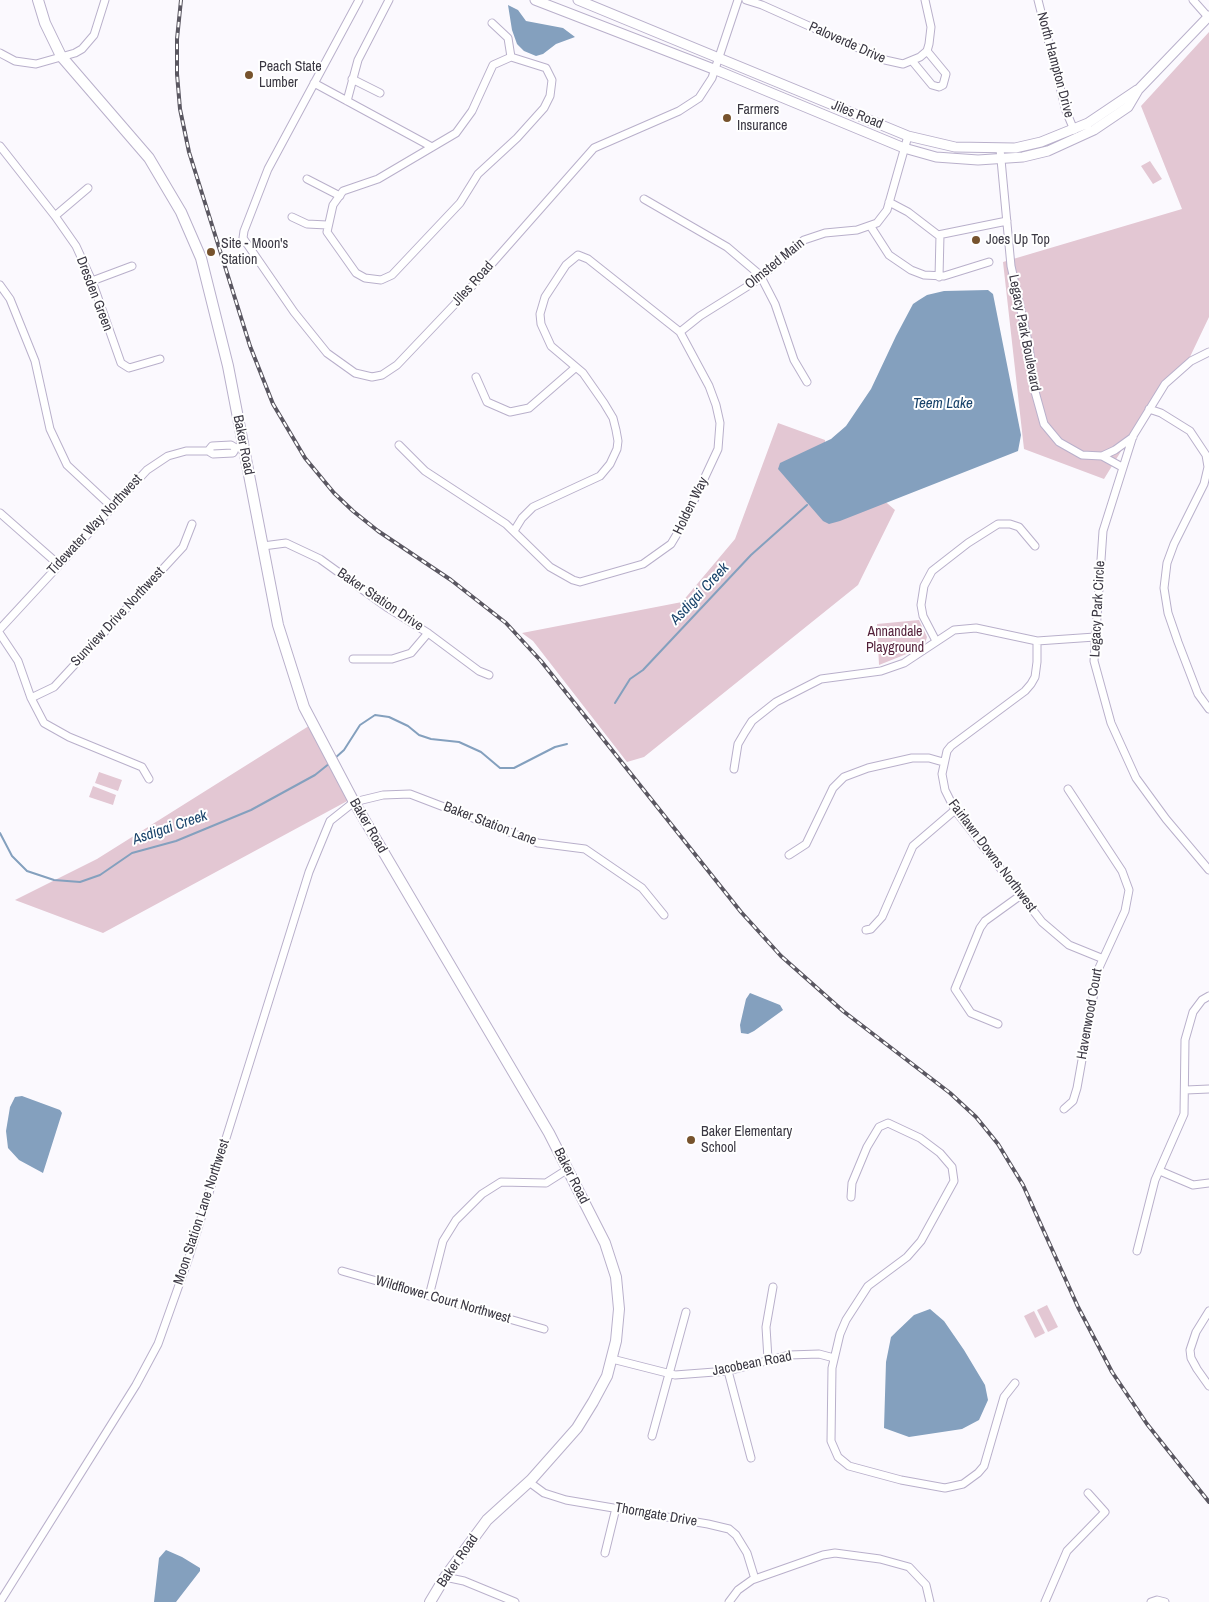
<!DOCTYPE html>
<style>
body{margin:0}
canvas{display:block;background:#fbf9fe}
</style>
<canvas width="1209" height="1602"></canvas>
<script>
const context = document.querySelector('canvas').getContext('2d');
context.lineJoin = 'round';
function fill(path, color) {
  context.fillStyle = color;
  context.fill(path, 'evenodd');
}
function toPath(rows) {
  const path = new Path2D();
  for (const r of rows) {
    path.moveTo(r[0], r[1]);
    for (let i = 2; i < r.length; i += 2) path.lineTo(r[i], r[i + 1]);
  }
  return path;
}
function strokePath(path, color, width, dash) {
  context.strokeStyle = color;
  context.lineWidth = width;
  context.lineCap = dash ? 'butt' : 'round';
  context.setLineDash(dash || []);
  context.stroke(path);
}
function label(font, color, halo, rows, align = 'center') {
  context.font = font + ' "Archivo Narrow",sans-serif';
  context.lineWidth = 4;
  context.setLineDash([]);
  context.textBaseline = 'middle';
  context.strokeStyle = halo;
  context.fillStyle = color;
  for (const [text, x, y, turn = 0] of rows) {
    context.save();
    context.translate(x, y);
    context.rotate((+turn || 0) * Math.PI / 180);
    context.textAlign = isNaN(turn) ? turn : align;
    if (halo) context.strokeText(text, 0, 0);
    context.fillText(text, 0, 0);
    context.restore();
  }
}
const green = toPath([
 [1209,32,1209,317,1188,361,1150,404,1104,479,1024,449,1003,262,1182,209,1141,106],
 [1150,161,1162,179,1153,184,1141,166],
 [778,423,825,440,825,493,866,485,895,510,858,585,644,757,627,762,533,641,522,633,682,602,735,539],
 [919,620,927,637,925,644,919,649,879,665,877,624],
 [312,724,351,799,103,933,15,900,97,859],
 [99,772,122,780,118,791,95,783],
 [93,786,116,795,113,805,89,797],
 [1047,1305,1058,1327,1048,1332,1037,1310],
 [1034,1311,1045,1333,1035,1338,1024,1316]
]);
const water = toPath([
 [508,5,518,10,526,21,563,28,575,37,556,44,543,54,536,56,524,51,517,44,512,30],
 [988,290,993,294,1021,435,1018,451,840,521,829,524,823,521,778,469,780,463,831,439,846,426,871,389,896,336,913,304,919,300,927,295,944,291],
 [750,993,780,1005,783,1010,754,1031,748,1034,741,1033,740,1025,746,999],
 [22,1096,60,1110,62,1113,43,1173,19,1160,8,1148,6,1131,10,1107,15,1097],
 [930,1309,944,1321,964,1350,985,1385,988,1400,979,1420,962,1429,909,1437,884,1428,886,1362,891,1337,914,1315],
 [166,1550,182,1557,200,1568,200,1571,176,1602,154,1602,159,1558]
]);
const stream = toPath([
 [615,703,630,679,643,670,751,555,807,505],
 [334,759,344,750,360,725,375,715,389,717,408,726,419,735,431,739,459,742,481,752,500,768,514,768,555,747,567,744],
 [0,833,12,856,27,871,54,880,80,882,100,875,132,853,176,841,251,810,315,775,330,763]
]);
const minor = toPath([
 [359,0,268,169,244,231,243,238,294,312,327,353,355,373,372,377,382,375,397,365,474,284,594,148,679,111,699,98,712,78,738,0],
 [746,0,762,5,885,60,903,64,920,57,927,51,929,44,931,27,925,0],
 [1038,0,1066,111,1074,130],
 [1193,0,1208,17],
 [492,23,508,38,511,57],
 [0,53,15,61,36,64,75,53,82,49,94,35,105,0],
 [511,57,546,68,552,80,550,96,544,108,517,138,478,174,460,203,392,275,381,280,365,278,356,273,327,232,333,205,343,191,378,179,456,133,472,111,493,65,511,57],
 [913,62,932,85,939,87,943,85,946,74,927,51],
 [352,79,380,93],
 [314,83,432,147],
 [347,101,358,60,389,0],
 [0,146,55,216,76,246,92,281,121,363,129,368,160,359],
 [1000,149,1011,266,1029,346,1034,388,1044,424,1059,442,1082,455,1102,456,1122,467],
 [307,179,340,196],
 [644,199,727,247,760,275,775,304,794,360,807,382],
 [889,202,908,212,938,235,1007,221],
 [55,216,88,188],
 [292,217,307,224,327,225],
 [871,227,889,255,911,270,924,275,944,276,989,262],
 [939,277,940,235],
 [92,281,132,266],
 [0,285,10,299,35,361,50,429,67,465,112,507],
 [680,332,700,316,756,281,804,240,825,233,857,230,877,223,887,210,908,136],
 [1209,352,1191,361,1165,384,1133,436,1103,531,1094,661,1111,723,1136,778,1166,819,1209,870],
 [476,377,487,402,510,412,529,408,575,368],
 [1149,409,1161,413,1190,431,1206,455,1208,467,1204,484,1174,544,1167,563,1164,588,1168,613,1178,642,1198,694,1209,709],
 [399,445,425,471,506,524,550,567,573,580,580,582,643,564,671,544,683,524,718,449,720,423,716,405,709,386,680,332,588,259,578,255,566,265,545,297,540,314,541,324,551,346,583,373,604,403,613,418,616,430,618,441,617,449,610,464,600,476,533,507,522,518,514,531],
 [208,451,212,446,231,445,236,448],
 [1102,456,1115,450,1133,437],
 [0,513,58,564],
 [263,546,286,543,320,559,388,608,428,633,479,671,489,675],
 [0,629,147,470,168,456,186,451,208,451,213,454,233,453,236,448,243,447],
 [0,634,18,661,31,698,44,723,69,737,142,767,149,779],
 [936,641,923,616,921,605,924,586,932,571,968,543,998,524,1010,524,1019,527,1035,546],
 [1037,641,1037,662,1035,677,1031,684,1025,691,951,746,947,751,942,774,945,790,955,810,1042,922,1069,945,1101,958],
 [353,659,392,659,411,653,428,633],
 [31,698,54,687,183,547,192,524],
 [734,769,738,744,745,732,752,721,776,702,821,679,881,671,904,663,954,630,976,628,1037,641,1095,637],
 [789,855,806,844,833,788,844,777,868,768,912,758,929,758,943,762],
 [866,930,871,929,882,917,913,846,955,810],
 [998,1024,971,1013,955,989,980,928,985,921,1021,895],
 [1186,1090,1209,1089],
 [1064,1109,1073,1101,1077,1088,1098,970,1125,911,1129,890,1122,871,1068,789],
 [1160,1171,1193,1185,1209,1183],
 [851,1197,852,1183,867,1147,879,1127,888,1123,920,1138,940,1153,952,1167,954,1181,921,1241,907,1257,868,1286,846,1320,840,1334,832,1368,831,1441,838,1457,849,1466,901,1480,945,1488,963,1484,978,1473,984,1466,1004,1397,1015,1383],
 [1137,1251,1155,1180,1184,1114,1185,1040,1193,1012,1202,1000,1209,996],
 [342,1271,544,1329],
 [429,1296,443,1241,456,1220,482,1194,501,1182,546,1183,568,1169],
 [1209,1311,1196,1332,1190,1350,1191,1358,1197,1369,1209,1386],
 [612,1359,675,1375,728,1371,789,1355,819,1354,834,1358],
 [768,1359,766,1327,773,1287],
 [728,1371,751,1458],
 [652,1436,686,1312],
 [529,1482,544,1493,566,1500,708,1524,729,1529,736,1535,747,1553,755,1579],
 [605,1553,616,1508],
 [445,1577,464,1581,515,1602],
 [0,1602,136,1385,158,1344,189,1257,309,872,330,821,354,802,383,795,410,794,538,843,585,849,642,888,664,915],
 [729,1602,738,1590,752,1580,823,1555,835,1553,880,1559,909,1567,926,1585,930,1602],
 [1045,1602,1067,1551,1105,1512,1088,1493],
 [1151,1602,1157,1600,1165,1602]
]);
const tertiary = toPath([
 [535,0,716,70,904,148,936,157,978,160,1023,157,1048,151,1094,130,1128,107,1138,90,1209,16],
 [578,0,908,136,955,147,1015,148,1041,142,1088,123,1137,90]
]);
const secondary = toPath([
 [38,0,45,23,61,56,149,158,181,212,201,258,228,366,278,625,304,707,354,802,549,1133,605,1243,616,1277,619,1309,616,1341,607,1376,593,1402,577,1428,531,1480,487,1520,445,1577,430,1602]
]);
const rail = toPath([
 [181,0,177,39,177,74,180,109,189,152,250,346,273,404,305,458,334,493,353,511,378,531,451,580,506,623,541,661,741,912,781,956,843,1011,950,1093,976,1117,998,1144,1023,1185,1078,1307,1112,1372,1147,1424,1209,1502]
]);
const markers = [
 [249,75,5,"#77532d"],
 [727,118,5,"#77532d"],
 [976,240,5,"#77532d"],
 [211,252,5,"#77532d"],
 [691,1140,5,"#77532d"]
];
const streetNames = [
 ["Paloverde Drive",847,43,24],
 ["North Hampton Drive",1055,65,75],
 ["Jiles Road",857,115,22],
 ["Olmsted Main",775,264,-39],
 ["Jiles Road",473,284,-48],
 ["Dresden Green",94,294,69],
 ["Legacy Park Boulevard",1024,333,79],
 ["Baker Road",243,445,79],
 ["Holden Way",691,506,-64],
 ["Tidewater Way Northwest",95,525,-47],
 ["Baker Station Drive",380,600,34],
 ["Legacy Park Circle",1098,609,-87],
 ["Sunview Drive Northwest",118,617,-47],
 ["Baker Station Lane",490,824,21],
 ["Baker Road",368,826,60],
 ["Fairlawn Downs Northwest",992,856,53],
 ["Havenwood Court",1090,1014,-80],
 ["Baker Road",571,1176,63],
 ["Moon Station Lane Northwest",202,1212,-72],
 ["Wildflower Court Northwest",443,1300,16],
 ["Jacobean Road",752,1364,-11],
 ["Thorngate Drive",656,1515,10],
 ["Baker Road",458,1561,-55]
];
const poiNames = [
 ["Peach State",259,67],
 ["Lumber",259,83],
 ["Farmers",737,110],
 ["Insurance",737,126],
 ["Joes Up Top",986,240],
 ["Site - Moon's",221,244],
 ["Station",221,260],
 ["Baker Elementary",701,1132],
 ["School",701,1148]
];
const parkNames = [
 ["Annandale",895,632],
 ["Playground",895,648]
];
const waterNames = [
 ["Teem Lake",943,404],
 ["Asdigai Creek",700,594,-47],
 ["Asdigai Creek",170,828,-19]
];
fill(green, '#e3c7d3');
fill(water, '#84a0be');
strokePath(stream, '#84a0be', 2);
strokePath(minor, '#b9b0cb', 9);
strokePath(tertiary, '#b9b0cb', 11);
strokePath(secondary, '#b9b0cb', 12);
strokePath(minor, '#fff', 7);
strokePath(tertiary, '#fff', 9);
strokePath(secondary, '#fff', 10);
strokePath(rail, '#5a5761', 4);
strokePath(rail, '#fff', 2, [5.5]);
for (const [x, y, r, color] of markers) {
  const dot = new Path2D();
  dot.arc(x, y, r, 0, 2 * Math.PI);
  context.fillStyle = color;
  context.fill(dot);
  strokePath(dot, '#fff', 2);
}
label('14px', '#3a3742', '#fff', streetNames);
label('14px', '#3a3742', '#fff', poiNames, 'left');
label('14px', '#521f39', '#fff', parkNames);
label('italic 15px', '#18426a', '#fff', waterNames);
</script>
